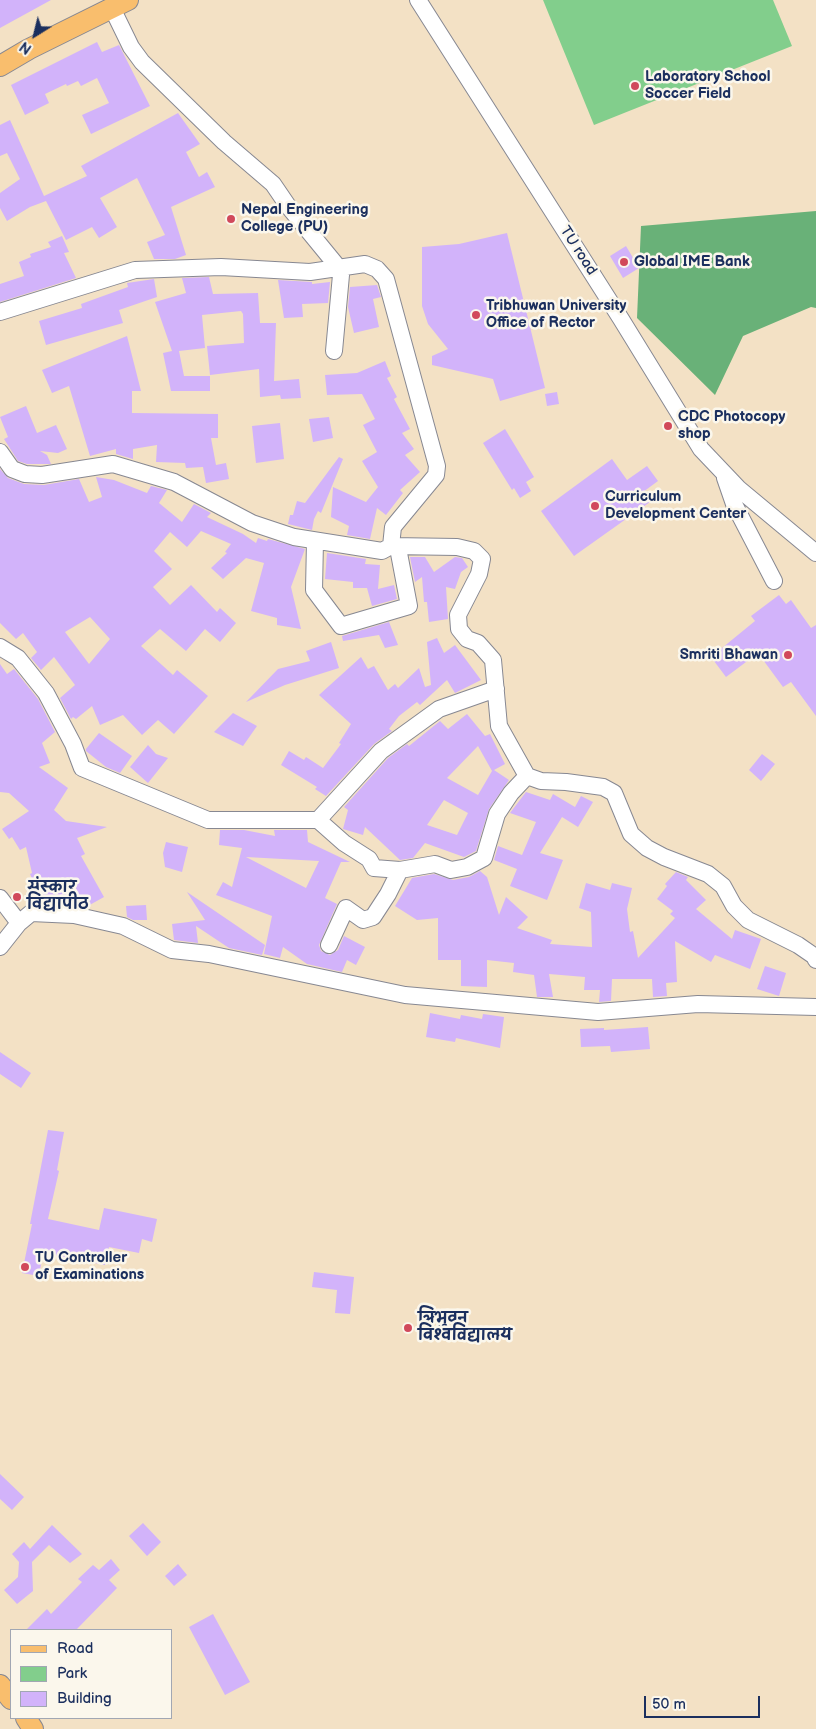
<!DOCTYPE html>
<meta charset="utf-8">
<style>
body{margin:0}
#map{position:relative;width:816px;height:1729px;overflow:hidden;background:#f3e1c5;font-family:"Balsamiq Sans",sans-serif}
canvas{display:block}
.legend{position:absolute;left:10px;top:1629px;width:162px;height:90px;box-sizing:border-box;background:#fbf7ec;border:1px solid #a1a7b3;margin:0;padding:6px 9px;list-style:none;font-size:15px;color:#1b2f5e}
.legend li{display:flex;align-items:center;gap:10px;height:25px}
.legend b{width:25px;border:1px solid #a1a7b3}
.north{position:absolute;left:10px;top:10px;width:50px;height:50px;-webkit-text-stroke:4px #fbf7ec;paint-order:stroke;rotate:216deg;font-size:14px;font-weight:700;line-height:20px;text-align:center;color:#1b2f5e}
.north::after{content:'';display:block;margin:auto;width:18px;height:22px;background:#1b2f5e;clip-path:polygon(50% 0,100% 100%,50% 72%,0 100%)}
.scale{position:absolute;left:644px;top:1696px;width:116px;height:22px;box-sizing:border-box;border:2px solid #1b2f5e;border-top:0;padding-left:6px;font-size:15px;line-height:18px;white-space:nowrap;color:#1b2f5e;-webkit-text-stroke:4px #fbf7ec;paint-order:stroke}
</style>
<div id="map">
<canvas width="816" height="1729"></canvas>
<ul class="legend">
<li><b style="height:6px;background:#f9be6d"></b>Road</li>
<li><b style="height:14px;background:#82ce8c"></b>Park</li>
<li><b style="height:14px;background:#d2b3fa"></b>Building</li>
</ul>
<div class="north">N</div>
<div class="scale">50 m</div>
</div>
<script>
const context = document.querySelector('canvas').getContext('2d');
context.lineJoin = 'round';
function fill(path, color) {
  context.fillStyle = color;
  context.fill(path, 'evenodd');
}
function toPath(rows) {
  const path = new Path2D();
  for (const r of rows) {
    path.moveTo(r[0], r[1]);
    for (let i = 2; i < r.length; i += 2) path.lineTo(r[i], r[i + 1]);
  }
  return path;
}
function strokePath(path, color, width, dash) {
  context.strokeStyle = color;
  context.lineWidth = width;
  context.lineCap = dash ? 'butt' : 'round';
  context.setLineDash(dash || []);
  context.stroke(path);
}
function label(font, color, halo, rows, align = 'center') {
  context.font = font + ' "Balsamiq Sans","Playpen Sans Deva",sans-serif';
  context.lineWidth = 5;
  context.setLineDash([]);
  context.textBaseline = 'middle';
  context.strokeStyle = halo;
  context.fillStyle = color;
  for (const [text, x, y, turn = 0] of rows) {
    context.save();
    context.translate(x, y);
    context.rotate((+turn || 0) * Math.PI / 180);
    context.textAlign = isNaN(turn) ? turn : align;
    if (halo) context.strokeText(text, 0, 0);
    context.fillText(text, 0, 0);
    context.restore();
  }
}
const green = toPath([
 [543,0,773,0,792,46,594,125]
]);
const forest = toPath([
 [816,211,816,308,811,307,743,336,715,395,637,318,641,226]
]);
const building = toPath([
 [0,0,51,0,0,28],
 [97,42,102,52,119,45,150,106,91,134,82,115,109,103,97,78,81,86,78,81,67,86,66,84,45,94,49,103,25,115,11,85],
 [178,113,200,144,186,152,199,177,207,172,215,187,171,207,186,255,175,259,154,259,147,242,165,235,137,178,100,198,117,227,99,238,92,227,66,240,46,201,30,207,7,221,0,208,0,193,20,179,7,153,0,156,0,125,10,120,44,196,87,176,81,166],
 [507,233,545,388,500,401,493,379,432,365,432,356,448,349,428,324,422,306,422,247,459,244],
 [62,236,69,252,64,253,76,278,0,302,0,284,24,276,19,262,31,257,30,254,51,247,48,242],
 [626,246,639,268,623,278,610,256],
 [209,277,213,294,258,293,260,323,276,323,274,381,299,379,301,398,281,399,280,395,260,397,259,369,210,375,207,346,244,343,243,314,241,311,202,315,205,348,179,351,184,376,210,376,210,391,171,391,163,353,172,351,155,302,186,293,182,278],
 [154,279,157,297,119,310,123,323,46,345,39,321,82,308,81,304,128,287,127,283],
 [278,280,312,282,312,284,330,282,328,303,302,304,303,317,284,318],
 [377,285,381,297,373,299,379,327,354,333,348,307,350,287],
 [127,336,141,391,132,391,132,413,218,414,218,438,211,438,216,465,226,463,229,479,206,483,203,467,186,468,185,463,156,462,157,445,133,449,133,459,116,454,116,449,90,456,69,386,52,393,42,370],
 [385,361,391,376,387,378,397,397,394,399,410,429,402,433,414,449,405,455,420,472,400,490,403,493,386,515,377,508,370,539,347,535,349,526,331,517,333,487,366,502,378,487,362,461,377,452,363,425,375,419,362,394,327,395,325,375,357,373],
 [557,392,559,404,547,406,545,394],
 [26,406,37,433,56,425,67,449,58,453,40,451,47,455,51,464,27,464,18,461,4,439,8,437,0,417],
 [329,417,333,438,313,442,309,419],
 [280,423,284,459,256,463,252,426],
 [505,429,534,477,526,482,531,491,520,498,514,488,512,490,483,443],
 [339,457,343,459,321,513,318,511,314,519,312,530,288,524,290,515,293,515,297,501,305,503],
 [612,459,627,480,647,466,658,481,643,492,650,502,574,556,541,511],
 [0,469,8,478,24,484,44,485,79,479,89,502,102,497,96,477,114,480,147,493,151,486,167,490,159,503,182,522,194,504,211,513,207,517,243,534,256,543,258,538,267,541,268,539,305,549,291,587,301,629,277,625,277,618,251,611,264,563,246,558,223,579,211,568,227,553,225,552,231,544,201,531,187,547,170,532,154,551,172,569,153,587,170,605,191,585,217,612,220,608,236,623,220,642,205,629,186,651,160,629,141,646,173,675,177,670,208,696,174,734,158,720,142,735,123,715,100,725,92,706,76,719,73,717,71,719,60,698,75,685,54,657,41,670,31,658,37,652,23,633,16,639,0,623],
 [90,617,110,639,89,664,65,632],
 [327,553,366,559,365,564,380,565,378,589,394,585,397,599,372,606,367,588,353,588,353,582,325,579],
 [410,557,425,557,434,572,455,557,462,558,468,567,461,572,455,589,446,587,448,619,429,622,427,602,424,602,422,577,415,582],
 [779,595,786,604,791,600,811,628,816,625,816,716,791,682,783,687,758,653,726,677,711,657,755,621,751,616],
 [389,622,398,645,385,648,379,635,343,641,342,636],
 [437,638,444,653,455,645,481,680,455,693,447,680,420,705,417,702,399,716,389,729,392,731,374,744,326,796,315,789,317,787,281,765,289,751,304,760,306,757,323,768,341,744,339,743,351,724,319,695,361,657,368,669,374,666,388,690,395,684,398,688,419,668,425,687,431,685,427,642],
 [331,642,339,668,285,685,246,702,278,669,310,661,306,651],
 [0,664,7,674,14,669,38,699,55,732,42,743,50,763,39,767,68,788,54,810,66,821,107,827,77,838,85,854,81,856,104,897,86,907,81,902,69,905,46,904,44,895,40,897,30,874,32,873,26,847,20,850,12,837,9,839,2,829,29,811,9,793,0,792],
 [233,713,257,726,243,746,214,732],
 [467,714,485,736,490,734,505,764,494,770,509,780,489,809,476,851,464,857,425,843,413,858,400,860,365,827,363,835,343,829,348,810,344,807,388,758,407,744,409,746,440,721,448,729],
 [478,746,492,771,478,795,447,778],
 [444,800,468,813,457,835,427,825],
 [99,733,132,756,120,773,106,767,86,751,86,749],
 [148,745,156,754,168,758,148,783,130,767],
 [762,754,775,764,761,781,749,770],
 [526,792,550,800,553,794,575,807,581,796,593,802,578,827,562,817,540,853,563,860,547,900,510,886,517,869,494,860,498,846,522,855,536,822,510,813],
 [220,830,244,830,275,836,274,830,307,830,308,842,350,862,341,862,325,898,337,904,319,945,321,951,330,955,338,950,344,936,365,947,356,965,347,960,342,972,307,964,283,947,280,958,264,954,272,916,216,895,223,882,232,887,242,848,219,845],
 [246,857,319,861,306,888],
 [166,842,188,847,182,872,165,867,163,853],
 [480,871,487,877,499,915,506,897,528,917,517,928,552,940,550,944,592,947,591,912,579,908,586,883,610,890,612,883,632,888,627,909,630,932,633,931,638,958,675,918,670,914,673,911,657,899,667,886,665,884,676,872,688,877,686,880,706,900,696,909,732,939,735,930,761,939,750,969,715,955,711,962,675,941,677,982,666,983,667,996,653,997,652,979,612,979,611,1001,599,1002,600,990,584,990,585,977,549,974,553,997,537,997,534,975,513,972,514,963,487,960,487,987,461,986,461,960,438,960,438,918,417,920,395,906,412,878,434,874,453,880,469,877],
 [187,892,265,945,262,955,229,948,196,926,198,943,174,940,172,924,205,920],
 [146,905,147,920,133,920,127,917,126,906],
 [765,966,786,973,779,996,757,989],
 [430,1013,460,1019,461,1015,482,1019,483,1014,504,1017,500,1048,456,1038,455,1042,426,1037],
 [648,1027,650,1049,611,1052,610,1046,581,1047,580,1029,604,1028,604,1030],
 [0,1052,31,1073,21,1088,0,1074],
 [48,1130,64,1132,57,1170,59,1171,48,1219,99,1230,104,1208,157,1219,152,1242,142,1239,139,1253,109,1247,105,1265,43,1253,39,1276,22,1273,32,1224,30,1224],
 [314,1272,354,1277,350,1314,335,1313,337,1290,312,1287],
 [0,1474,24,1497,12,1510,0,1499],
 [143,1523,161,1542,147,1556,129,1536],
 [52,1525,82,1554,70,1563,49,1545,32,1562,33,1591,17,1604,4,1590,18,1577,19,1562,12,1554,24,1542,30,1549],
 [111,1559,120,1570,109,1580,117,1588,76,1630,26,1630,47,1609,51,1614,82,1582,78,1579,93,1565,99,1570],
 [178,1564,187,1575,174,1586,165,1576],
 [213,1614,250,1682,225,1695,189,1627]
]);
const minor = toPath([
 [418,0,621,319,701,449,739,489,816,553],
 [112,8,131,47,142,62,224,142,273,184,288,206,338,267,341,275,334,351],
 [0,312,135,270,221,267,310,272,365,264,377,269,386,279,437,466,436,475,393,527,391,546,382,551,294,537,252,523,174,482,113,464,42,475,25,474,12,469,0,452],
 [725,478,734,504,774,581],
 [315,541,314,590,341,626,409,606,398,548],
 [391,546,457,547,474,551,482,559,479,574,458,615,459,629,467,639,478,643,493,660,499,726,527,776,541,781,566,782,603,787,614,793,631,834,647,848,664,857,708,874,723,886,734,906,748,920,798,945,814,956,816,960],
 [0,647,18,658,46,693,73,744,82,768,208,820,318,820,381,751,439,709,496,689],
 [318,820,344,843,369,859,374,868,400,870,435,864,451,870,467,867,484,858,497,814,511,793,527,776],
 [0,898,19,923],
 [329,945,346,908,363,920,373,917,388,894,400,870],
 [0,947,19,923,31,913,74,915,123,926,172,950,209,954,405,995,598,1012,698,1004,816,1007]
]);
const major = toPath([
 [0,66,29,49,128,0],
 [0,1685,11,1699],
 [26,1718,33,1729]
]);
const markers = [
 [635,86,5,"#d1495b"],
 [231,219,5,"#d1495b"],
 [624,262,5,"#d1495b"],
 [476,315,5,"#d1495b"],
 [668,426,5,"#d1495b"],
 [595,506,5,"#d1495b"],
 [788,655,5,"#d1495b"],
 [17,897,5,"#d1495b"],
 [25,1267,5,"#d1495b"],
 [408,1328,5,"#d1495b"]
];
const poiNames = [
 ["Laboratory School",645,77],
 ["Soccer Field",645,94],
 ["Nepal Engineering",241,210],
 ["College (PU)",241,227],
 ["Global IME Bank",634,262],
 ["Tribhuwan University",486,306],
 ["Office of Rector",486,323],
 ["CDC Photocopy",678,417],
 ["shop",678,434],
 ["Curriculum",605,497],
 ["Development Center",605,514],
 ["Smriti Bhawan",778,655,"right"],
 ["संस्कार",27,888],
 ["विद्यापीठ",27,905],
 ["TU Controller",35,1258],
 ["of Examinations",35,1275],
 ["त्रिभुवन",418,1319],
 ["विश्वविद्यालय",418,1336]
];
const streetNames = [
 ["TU road",578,251,57]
];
fill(green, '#82ce8c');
fill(forest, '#69b178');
fill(building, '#d2b3fa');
strokePath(minor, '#878892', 18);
strokePath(major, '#878892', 22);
strokePath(minor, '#fff', 16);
strokePath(major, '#f9be6d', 20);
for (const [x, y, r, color] of markers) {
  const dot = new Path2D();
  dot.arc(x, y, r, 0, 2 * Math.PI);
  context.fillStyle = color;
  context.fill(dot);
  strokePath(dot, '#fbf7ec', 2);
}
label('bold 15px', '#1b2f5e', '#fbf7ec', poiNames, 'left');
label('15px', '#1b2f5e', '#fbf7ec', streetNames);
</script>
